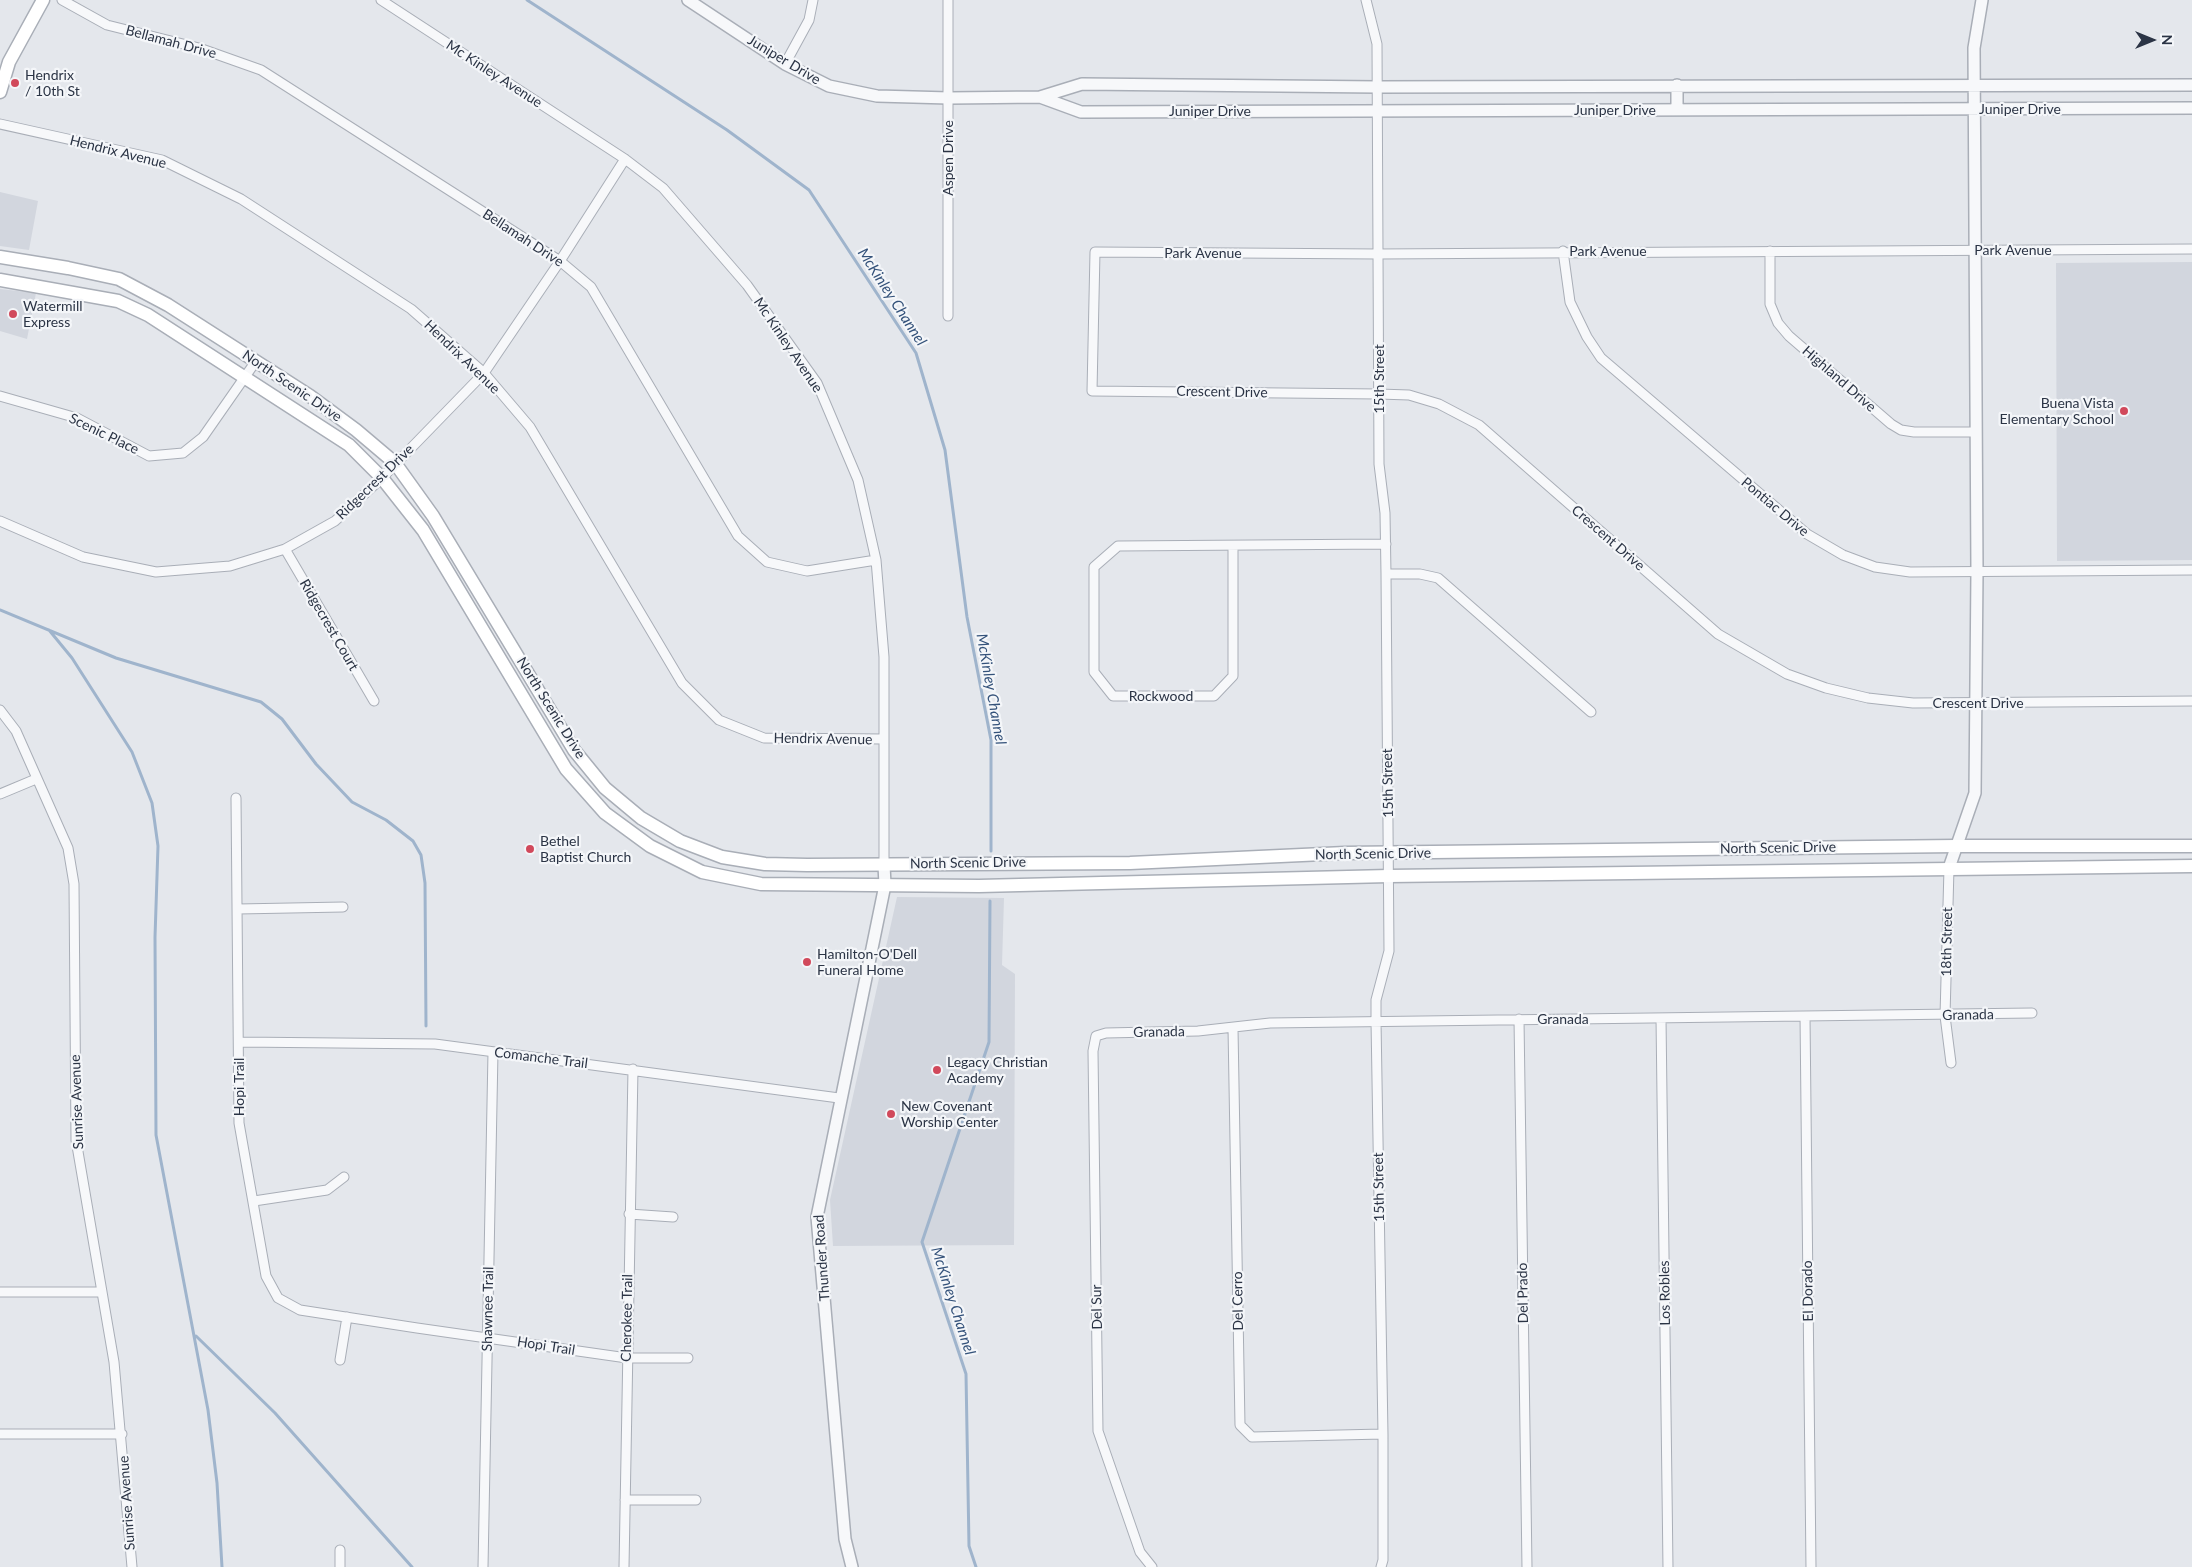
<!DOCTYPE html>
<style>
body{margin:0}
#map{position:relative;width:2192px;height:1567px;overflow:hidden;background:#e4e7ec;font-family:Lato,sans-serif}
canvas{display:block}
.north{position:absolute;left:2127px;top:15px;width:50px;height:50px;-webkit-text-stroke:4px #f4f6f9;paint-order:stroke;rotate:90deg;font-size:14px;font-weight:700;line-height:20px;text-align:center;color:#2b3445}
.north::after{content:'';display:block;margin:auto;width:18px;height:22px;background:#2b3445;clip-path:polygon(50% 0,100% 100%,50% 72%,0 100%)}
</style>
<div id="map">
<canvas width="2192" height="1567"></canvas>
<div class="north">N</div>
</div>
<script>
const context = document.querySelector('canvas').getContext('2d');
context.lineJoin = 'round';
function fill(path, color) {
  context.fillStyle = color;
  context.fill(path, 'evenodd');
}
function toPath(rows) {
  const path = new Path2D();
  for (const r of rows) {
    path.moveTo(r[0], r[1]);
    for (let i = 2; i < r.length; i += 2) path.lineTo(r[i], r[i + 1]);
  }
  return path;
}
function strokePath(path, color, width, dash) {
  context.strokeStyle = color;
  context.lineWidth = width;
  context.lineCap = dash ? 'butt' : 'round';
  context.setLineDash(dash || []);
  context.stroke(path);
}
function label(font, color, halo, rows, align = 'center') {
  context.font = font + ' Lato,sans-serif';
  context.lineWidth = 4.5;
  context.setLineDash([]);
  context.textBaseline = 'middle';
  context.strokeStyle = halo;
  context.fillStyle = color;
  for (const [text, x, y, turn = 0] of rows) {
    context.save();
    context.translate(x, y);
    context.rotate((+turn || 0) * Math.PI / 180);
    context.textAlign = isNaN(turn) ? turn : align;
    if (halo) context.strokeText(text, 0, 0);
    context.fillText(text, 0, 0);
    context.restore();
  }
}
const built = toPath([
 [0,192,38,201,29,250,0,246],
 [2192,262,2192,560,2057,561,2056,263],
 [0,289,36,293,27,339,0,331],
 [897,897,1004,898,1002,965,1015,974,1014,1245,833,1246,830,1200]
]);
const stream = toPath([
 [527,0,727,130,809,190,916,353,945,450,967,617,991,740,991,851],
 [0,610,116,658,261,702,282,719,316,764,352,802,386,820,413,841,421,855,425,883,426,1026],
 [49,630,72,658,132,752,152,803,158,846,155,937,156,1135,208,1410,217,1483,222,1567],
 [196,1336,275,1413,412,1567],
 [976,1567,969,1546,966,1374,922,1242,989,1042,990,901]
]);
const minor = toPath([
 [62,0,107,25,199,48,261,70,560,261,591,287,738,536,767,562,807,571,876,560],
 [381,0,625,159,663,188,747,285,817,383,858,480,876,560,884,657,884,865],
 [1366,0,1377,44,1379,464,1385,513,1386,574,1389,951,1376,1000,1376,1021,1383,1434,1383,1560,1381,1567],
 [785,64,809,20,813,0],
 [0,124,162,160,241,199,411,309,484,373,530,427,682,683,719,720,764,738,884,739],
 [2192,249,1378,254,1095,252,1092,391,1379,394,1409,395,1439,404,1479,425,1718,634,1787,674,1826,688,1868,698,1913,703,2192,701],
 [1563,251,1570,302,1587,337,1601,358,1807,534,1843,555,1875,567,1910,572,2192,570],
 [1770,251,1770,304,1778,323,1789,336,1891,424,1901,430,1914,432,1976,432],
 [948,316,948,0],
 [0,396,77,418,149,456,183,453,203,437,256,361],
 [0,521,83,557,156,572,230,566,285,549,335,521,382,478,484,373,560,261,625,159],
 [1233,546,1233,676,1214,696,1113,696,1094,672,1094,567,1118,546,1386,544],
 [285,549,374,701],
 [1386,574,1420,574,1438,578,1591,712],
 [0,710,16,731,68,848,74,884,76,1140,114,1362,132,1567],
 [0,794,36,779],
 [236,798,239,1123,266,1276,278,1298,300,1310,417,1328,627,1358,688,1358],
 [1949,868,1945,1016,1951,1063],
 [238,909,343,907],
 [1805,1016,1811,1567],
 [1661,1018,1668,1567],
 [1519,1019,1527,1567],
 [1233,1028,1240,1425,1252,1437,1383,1434],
 [240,1042,435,1044,839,1098],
 [254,1201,327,1190,344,1177],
 [629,1214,673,1217],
 [0,1292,102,1292],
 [340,1360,347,1317],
 [0,1434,122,1434],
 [625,1500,696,1500],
 [340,1567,340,1550],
 [483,1567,493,1052],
 [624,1567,633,1069],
 [1152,1567,1140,1552,1098,1431,1093,1051,1096,1036,1106,1033,1198,1031,1270,1023,2032,1013]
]);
const tertiary = toPath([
 [688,0,785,64,829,86,877,96,949,98,1040,97,1082,84,1378,87,2192,85],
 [1040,97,1081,112,2192,108],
 [1677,110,1677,85],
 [1949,868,1975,793,1977,571,1974,48,1982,0],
 [852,1567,845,1539,817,1217,885,885,884,865]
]);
const secondary = toPath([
 [0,92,9,62,43,0],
 [0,257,68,268,119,279,168,305,310,396,356,430,395,463,433,516,574,750,605,788,641,818,680,841,722,857,765,864,807,865,1130,863,1345,853,1956,846,2192,846],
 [0,280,118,301,148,315,349,445,382,478,423,530,566,769,605,813,650,846,702,872,761,884,979,886,1389,876,2192,866]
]);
const markers = [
 [15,83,5,"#d1495b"],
 [13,314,5,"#d1495b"],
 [2124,411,5,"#d1495b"],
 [530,849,5,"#d1495b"],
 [807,962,5,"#d1495b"],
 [937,1070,5,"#d1495b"],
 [891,1114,5,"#d1495b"]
];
const streetNames = [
 ["Bellamah Drive",171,42,15],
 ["Juniper Drive",784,60,31],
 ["Mc Kinley Avenue",494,74,33],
 ["Juniper Drive",2020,109],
 ["Juniper Drive",1615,110],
 ["Juniper Drive",1210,111],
 ["Hendrix Avenue",118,152,14],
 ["Aspen Drive",948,158,-90],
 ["Bellamah Drive",523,238,33],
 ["Park Avenue",2013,250],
 ["Park Avenue",1608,251],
 ["Park Avenue",1203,253],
 ["Mc Kinley Avenue",788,345,56],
 ["Hendrix Avenue",462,357,44],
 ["15th Street",1379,379,-90],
 ["Highland Drive",1839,379,41],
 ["North Scenic Drive",292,386,34],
 ["Crescent Drive",1222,392,1],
 ["Scenic Place",104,434,26],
 ["Ridgecrest Drive",375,482,-44],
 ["Pontiac Drive",1775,507,40],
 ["Crescent Drive",1608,538,41],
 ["Ridgecrest Court",329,625,60],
 ["Rockwood",1161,696],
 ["Crescent Drive",1978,703],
 ["North Scenic Drive",551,708,58],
 ["Hendrix Avenue",823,739,1],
 ["15th Street",1388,783,-91],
 ["North Scenic Drive",1778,848,-1],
 ["North Scenic Drive",1373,854,-1],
 ["North Scenic Drive",968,863,-1],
 ["18th Street",1947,942,-89],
 ["Granada",1968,1015,-1],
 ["Granada",1563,1019],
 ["Granada",1159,1032,-1],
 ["Comanche Trail",541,1058,7],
 ["Hopi Trail",239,1087,-90],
 ["Sunrise Avenue",77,1102,-92],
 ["15th Street",1379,1187,-91],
 ["Thunder Road",822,1258,-94],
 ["El Dorado",1808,1291,-91],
 ["Del Prado",1523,1293,-91],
 ["Los Robles",1665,1293,-91],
 ["Del Cerro",1238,1301,-91],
 ["Del Sur",1097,1307,-91],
 ["Shawnee Trail",488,1309,-89],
 ["Cherokee Trail",627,1318,-89],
 ["Hopi Trail",546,1346,9],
 ["Sunrise Avenue",127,1503,-94]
];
const poiNames = [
 ["Hendrix",25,75],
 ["/ 10th St",25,91],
 ["Watermill",23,306],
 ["Express",23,322],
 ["Buena Vista",2114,403,"right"],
 ["Elementary School",2114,419,"right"],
 ["Bethel",540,841],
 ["Baptist Church",540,857],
 ["Hamilton-O'Dell",817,954],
 ["Funeral Home",817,970],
 ["Legacy Christian",947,1062],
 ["Academy",947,1078],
 ["New Covenant",901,1106],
 ["Worship Center",901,1122]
];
const waterNames = [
 ["McKinley Channel",892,297,57],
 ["McKinley Channel",991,689,80],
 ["McKinley Channel",953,1301,72]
];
fill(built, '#d2d6de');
strokePath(stream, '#9fb4cc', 3);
strokePath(minor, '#a9aeb7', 11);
strokePath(tertiary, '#a9aeb7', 14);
strokePath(secondary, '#a9aeb7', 15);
strokePath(minor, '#f7f8fa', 9);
strokePath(tertiary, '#f7f8fa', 11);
strokePath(secondary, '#fff', 12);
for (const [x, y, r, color] of markers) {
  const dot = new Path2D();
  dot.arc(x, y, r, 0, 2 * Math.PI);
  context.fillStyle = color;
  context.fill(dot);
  strokePath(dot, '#f4f6f9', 2);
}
label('14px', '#2b3445', '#f4f6f9', streetNames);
label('14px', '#2b3445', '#f4f6f9', poiNames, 'left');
label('italic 15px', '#34527a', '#f4f6f9', waterNames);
</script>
